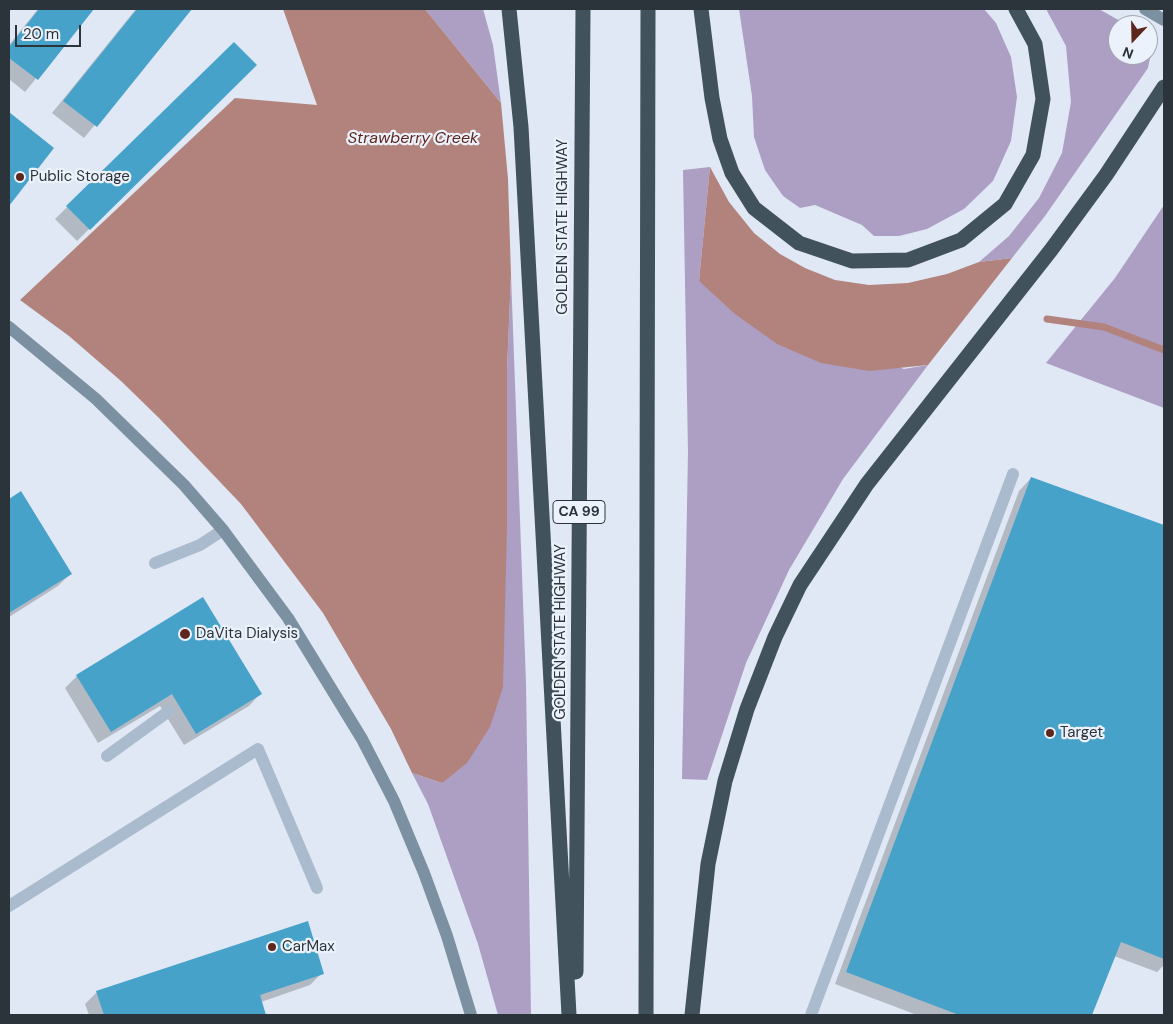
<!DOCTYPE html>
<style>
body{margin:0}
#map{position:relative;width:1173px;height:1024px;overflow:hidden;background:#dfe8f4;font-family:"DM Sans",sans-serif}
canvas{display:block}
.frame{position:absolute;inset:0;border:10px solid #2a343a;pointer-events:none}
.north{position:absolute;left:1108px;top:15px;width:50px;height:50px;box-sizing:border-box;background:#ecf2fb;border:1px solid #9ea6ae;border-radius:50%;rotate:201deg;font-size:14px;font-weight:700;line-height:20px;text-align:center;color:#2a343a}
.north::after{content:'';display:block;margin:auto;width:18px;height:22px;background:#5e261d;clip-path:polygon(50% 0,100% 100%,50% 72%,0 100%)}
.scale{position:absolute;left:15px;top:25px;width:66px;height:22px;box-sizing:border-box;border:2px solid #2a343a;border-top:0;padding-left:6px;font-size:15px;line-height:18px;white-space:nowrap;color:#2a343a;-webkit-text-stroke:4px #ecf2fb;paint-order:stroke}
</style>
<div id="map">
<canvas width="1173" height="1024"></canvas>
<div class="frame"></div>
<div class="north">N</div>
<div class="scale">20 m</div>
</div>
<script>
const context = document.querySelector('canvas').getContext('2d');
context.lineJoin = 'round';
function fill(path, color) {
  context.fillStyle = color;
  context.fill(path, 'evenodd');
}
function toPath(rows) {
  const path = new Path2D();
  for (const r of rows) {
    path.moveTo(r[0], r[1]);
    for (let i = 2; i < r.length; i += 2) path.lineTo(r[i], r[i + 1]);
  }
  return path;
}
function strokePath(path, color, width, dash) {
  context.strokeStyle = color;
  context.lineWidth = width;
  context.lineCap = dash ? 'butt' : 'round';
  context.setLineDash(dash || []);
  context.stroke(path);
}
function label(font, color, halo, rows, align = 'center') {
  context.font = font + ' "DM Sans",sans-serif';
  context.lineWidth = 4.5;
  context.setLineDash([]);
  context.textBaseline = 'middle';
  context.strokeStyle = halo;
  context.fillStyle = color;
  for (const [text, x, y, turn = 0] of rows) {
    context.save();
    context.translate(x, y);
    context.rotate((+turn || 0) * Math.PI / 180);
    context.textAlign = isNaN(turn) ? turn : align;
    if (halo) context.strokeText(text, 0, 0);
    context.fillText(text, 0, 0);
    context.restore();
  }
}
const green = toPath([
 [425,9,483,9,493,45,501,103],
 [739,9,984,9,996,23,1011,57,1017,97,1011,141,993,181,964,209,927,229,899,236,874,236,862,225,815,205,800,208,783,196,765,170,754,137,752,96],
 [1046,9,1099,9,1127,25,1118,25,1118,55,1148,55,1148,42,1152,48,1148,68,1045,216,1012,258,979,262,1009,236,1039,198,1062,153,1071,102,1066,46],
 [710,167,699,281,904,369,928,365,843,479,789,570,746,663,707,780,682,779,688,452,683,170],
 [1164,205,1164,408,1046,363,1115,278],
 [511,275,526,683,531,1015,498,1015,478,944,428,804,412,773,442,783,507,370]
]);
const water = toPath([
 [283,9,425,9,501,103,508,179,511,275,507,370,507,529,503,687,490,727,467,763,442,783,412,773,391,729,323,613,241,504,159,418,121,381,69,336,20,300,235,98,317,105],
 [710,167,729,202,754,233,780,254,805,268,835,280,869,285,908,283,947,274,979,262,1012,258,928,365,869,371,821,363,777,344,735,314,699,281]
]);
const shadow = toPath([
 [38,9,92,9,25,92,9,79,9,45],
 [136,9,190,9,84,138,52,113],
 [234,44,255,65,77,241,55,219],
 [9,114,52,148,9,204],
 [1031,478,1164,526,1164,965,1157,972,1114,956,1090,1015,917,1015,835,984,1019,491],
 [21,493,70,574,58,586,9,617,9,500],
 [77,676,260,694,249,706,184,745,160,706,98,743,65,688],
 [322,973,310,985,261,1002,265,1015,89,1015,85,1004,97,992]
]);
const stream = toPath([
 [1047,319,1104,327,1164,350]
]);
const building = toPath([
 [39,9,94,9,38,80,9,58,9,47],
 [137,9,192,9,97,127,63,101],
 [234,42,257,65,90,230,66,206],
 [9,112,54,148,9,206],
 [1031,477,1164,525,1164,959,1121,942,1092,1015,959,1015,846,972],
 [21,491,72,574,9,613,9,499],
 [203,597,262,694,196,734,172,694,111,732,76,675],
 [308,921,324,974,260,995,266,1015,104,1015,96,991]
]);
const lane = toPath([
 [155,563,200,545,223,530],
 [107,756,169,711],
 [9,906,258,749,317,888],
 [811,1015,1013,474]
]);
const secondary = toPath([
 [1145,9,1164,20],
 [9,327,96,399,184,485,223,530,288,618,362,739,394,801,424,873,447,936,471,1015]
]);
const highway = toPath([
 [509,9,521,127,569,1015],
 [701,9,712,98,720,139,732,173,754,208,799,243,852,261,908,260,961,240,1005,204,1033,155,1043,99,1035,44,1016,9],
 [576,972,583,9],
 [646,1015,648,9],
 [692,1015,708,864,725,781,747,709,775,637,800,585,867,484,1051,250,1106,175,1164,87]
]);
const markers = [
 [20,177,5,"#5e261d"],
 [185,634,6,"#5e261d"],
 [1050,733,5,"#5e261d"],
 [272,947,5,"#5e261d"]
];
const shields = [
 [579,512,52]
];
const shieldNames = [
 ["CA 99",579,512]
];
const poiNames = [
 ["Public Storage",30,177],
 ["DaVita Dialysis",196,634],
 ["Target",1060,733],
 ["CarMax",282,947]
];
const streetNames = [
 ["GOLDEN STATE HIGHWAY",563,227,-90],
 ["GOLDEN STATE HIGHWAY",561,632,-90]
];
const waterNames = [
 ["Strawberry Creek",413,139]
];
fill(green, '#ad9ec4');
fill(water, '#b2837d');
fill(shadow, '#0003');
strokePath(stream, '#b2837d', 7);
fill(building, '#47a2ca');
strokePath(lane, '#aabbcd', 12);
strokePath(secondary, '#7b91a1', 12);
strokePath(highway, '#41525c', 15);
for (const [x, y, r, color] of markers) {
  const dot = new Path2D();
  dot.arc(x, y, r, 0, 2 * Math.PI);
  context.fillStyle = color;
  context.fill(dot);
  strokePath(dot, '#ecf2fb', 2);
}
for (const [x, y, w] of shields) {
  const box = new Path2D();
  box.roundRect(x - w / 2, y - 11.5, w, 23, 4);
  context.fillStyle = '#ecf2fb';
  context.fill(box);
  strokePath(box, '#2a343a', 1);
}
label('bold 14px', '#2a343a', null, shieldNames);
label('15px', '#2a343a', '#ecf2fb', poiNames, 'left');
label('15px', '#2a343a', '#ecf2fb', streetNames);
label('italic 16px', '#5e261d', '#ecf2fb', waterNames);
</script>
